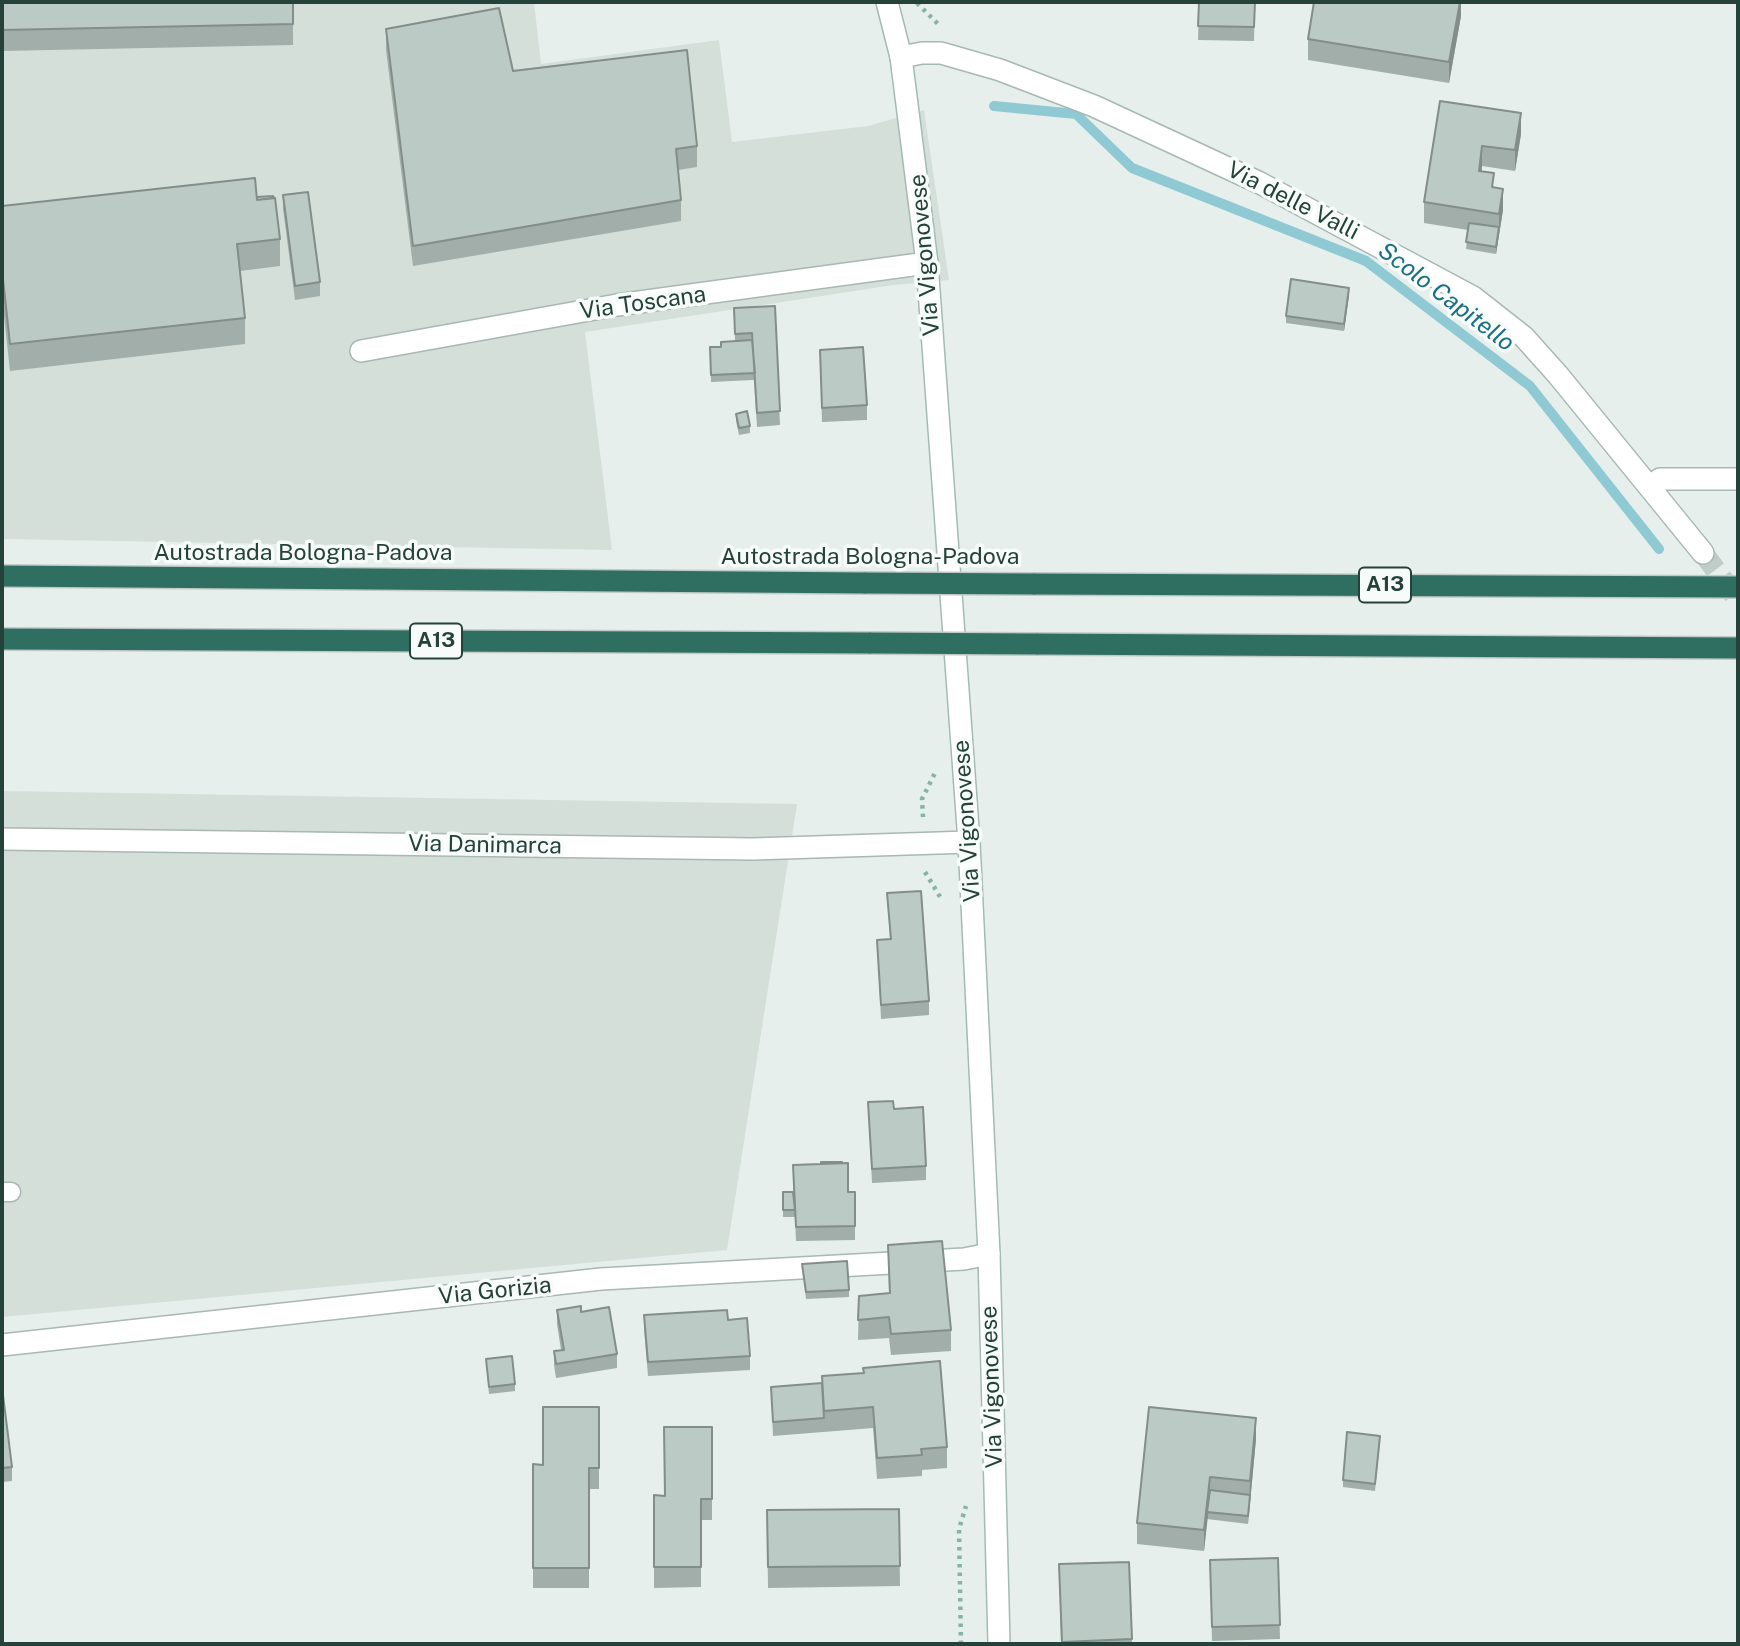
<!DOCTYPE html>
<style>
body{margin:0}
#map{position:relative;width:1740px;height:1646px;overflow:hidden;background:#e6efeb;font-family:"Public Sans",sans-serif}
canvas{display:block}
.frame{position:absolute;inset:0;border:4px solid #24423a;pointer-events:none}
</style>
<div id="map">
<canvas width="1740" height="1646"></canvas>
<div class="frame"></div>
</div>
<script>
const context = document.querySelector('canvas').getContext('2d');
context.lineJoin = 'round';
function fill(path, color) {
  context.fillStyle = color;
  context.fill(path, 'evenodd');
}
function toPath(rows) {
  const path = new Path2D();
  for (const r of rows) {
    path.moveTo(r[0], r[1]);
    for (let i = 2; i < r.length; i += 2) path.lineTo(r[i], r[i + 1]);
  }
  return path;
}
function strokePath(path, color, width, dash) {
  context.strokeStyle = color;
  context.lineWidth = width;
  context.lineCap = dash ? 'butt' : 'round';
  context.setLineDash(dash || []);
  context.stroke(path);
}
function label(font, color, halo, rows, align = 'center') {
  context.font = font + ' "Public Sans",sans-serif';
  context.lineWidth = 7;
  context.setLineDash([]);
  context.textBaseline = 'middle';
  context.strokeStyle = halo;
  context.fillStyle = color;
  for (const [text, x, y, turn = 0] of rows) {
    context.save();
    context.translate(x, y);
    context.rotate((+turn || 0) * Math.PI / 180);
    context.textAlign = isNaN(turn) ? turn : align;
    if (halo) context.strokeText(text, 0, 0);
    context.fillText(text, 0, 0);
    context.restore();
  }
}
const built = toPath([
 [2,2,534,2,541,64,719,40,732,142,868,126,924,110,949,280,894,285,585,332,612,550,2,539],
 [2,791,797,804,727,1250,2,1317]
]);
const stream = toPath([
 [994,106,1076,114,1132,168,1366,261,1530,386,1659,549]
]);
const minorTunnel = toPath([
 [1703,553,1738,600]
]);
const path = toPath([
 [917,3,938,24],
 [923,817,922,799,935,773],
 [925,872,942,900],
 [961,1644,959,1529,966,1506]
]);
const service = toPath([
 [2,1192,11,1192]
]);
const minor = toPath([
 [901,57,922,53,941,53,1000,70,1094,106,1260,183,1473,297,1524,337,1558,375,1703,553],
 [361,351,617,305,927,263],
 [1650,486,1660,479,1738,479],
 [2,839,753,849,969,842],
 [2,1345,601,1279,964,1259,989,1254]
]);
const secondary = toPath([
 [887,2,901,57,927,263,969,842,989,1254,999,1644]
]);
const motorway = toPath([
 [2,576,866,583],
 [1033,584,1738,587],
 [2,639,871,643],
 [1036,644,1738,648]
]);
const motorwayBridge = toPath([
 [866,583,1033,584],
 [871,643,1036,644]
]);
const wall = toPath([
 [2,2,293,2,293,45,2,51],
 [1093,2,1142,2,1141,4],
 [1199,2,1255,2,1254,41,1198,40],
 [1461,2,1461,16,1449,83,1308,60,1308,39],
 [386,29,513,71,697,146,697,167,678,170,681,200,681,221,413,266,386,50],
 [1440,101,1521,134,1515,171,1482,166,1482,171,1494,187,1503,210,1496,254,1466,249,1468,230,1424,223,1424,202],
 [283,195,320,282,320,296,295,300,283,209],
 [257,197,280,239,280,266,240,271,245,318,245,344,10,371,2,297,2,206],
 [1349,295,1344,331,1286,323,1286,316],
 [775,306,780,425,757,427,754,380,711,382,710,347,721,347,735,341,734,308],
 [820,350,867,405,867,420,822,422],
 [736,414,750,426,750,433,739,435,736,421],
 [887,893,929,1001,929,1015,881,1019,877,940,890,939],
 [868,1102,894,1109,926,1166,926,1180,872,1183],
 [793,1165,848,1192,855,1192,855,1240,796,1241,795,1217,783,1217,783,1192,794,1199],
 [888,1245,951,1330,951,1351,891,1355,889,1338,858,1340,859,1296,889,1293],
 [802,1264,849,1290,849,1297,806,1299],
 [557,1310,581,1312,617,1354,617,1368,556,1378,554,1365,554,1351,561,1350,557,1324],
 [644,1315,728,1320,750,1356,750,1370,648,1376,644,1329],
 [486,1359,515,1384,515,1391,489,1394],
 [822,1376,947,1447,947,1468,922,1470,922,1476,877,1479,873,1428,773,1436,771,1387,822,1383],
 [2,1395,12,1467,12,1481,2,1482],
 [599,1407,599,1489,589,1489,589,1588,533,1588,533,1464,543,1465],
 [712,1427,712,1520,701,1520,701,1587,654,1588,654,1495,665,1496],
 [1256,1439,1248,1524,1207,1519,1204,1551,1137,1544,1137,1523],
 [1380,1443,1375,1491,1343,1487,1343,1480],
 [899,1509,900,1586,768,1588,767,1510],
 [1278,1558,1280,1639,1212,1641,1210,1560],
 [1129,1562,1132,1644,1061,1644,1059,1564]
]);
const shadedWall = toPath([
 [1460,2,1461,2,1461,16,1449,83,1449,62],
 [1521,113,1521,134,1515,171,1515,150],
 [1482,146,1482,166,1479,191,1479,171],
 [1503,189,1503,210,1496,254,1496,247,1499,227,1499,214],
 [1349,288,1349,295,1344,331,1344,324],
 [1256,1418,1256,1439,1248,1524,1250,1481],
 [1210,1477,1210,1498,1204,1551,1204,1530]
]);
const building = toPath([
 [2,2,293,2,293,24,2,30,2,2],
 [1199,2,1255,2,1254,27,1198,26,1199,2],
 [1314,2,1460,2,1449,62,1308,39,1314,2],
 [499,8,513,71,687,50,697,146,676,149,681,200,413,246,386,29,499,8],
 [1440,101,1521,113,1515,150,1482,146,1479,171,1494,173,1492,187,1503,189,1499,214,1424,202,1440,101],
 [255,178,257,200,275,198,280,239,237,244,245,318,10,344,2,270,2,206,255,178],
 [308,192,320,282,295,286,283,195,308,192],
 [273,196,274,198,257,200,257,197,273,196],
 [1469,223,1499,227,1496,247,1466,242,1469,223],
 [1291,279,1349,288,1344,324,1286,316,1291,279],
 [775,306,780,411,757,413,752,333,735,334,734,308,775,306],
 [752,340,755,373,711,375,710,347,721,347,721,342,752,340],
 [863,347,867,405,822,408,820,350,863,347],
 [747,411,750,426,739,428,736,414,747,411],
 [921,891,929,1001,881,1005,877,940,891,939,887,893,921,891],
 [893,1101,894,1109,923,1107,926,1166,872,1169,868,1102,893,1101],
 [821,1162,842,1162,842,1163,821,1164,821,1162],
 [848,1163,848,1192,855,1192,855,1226,796,1227,793,1165,848,1163],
 [783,1192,793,1192,795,1210,783,1210,783,1192],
 [942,1241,951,1330,891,1334,889,1317,858,1320,859,1296,890,1293,888,1245,942,1241],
 [847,1261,849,1290,806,1292,802,1264,847,1261],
 [581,1306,581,1312,609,1307,617,1354,556,1364,554,1351,564,1350,557,1310,581,1306],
 [727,1310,728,1320,747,1318,750,1356,648,1362,644,1315,727,1310],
 [512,1356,515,1384,489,1387,486,1359,512,1356],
 [940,1361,947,1447,921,1449,922,1455,877,1458,873,1407,824,1411,822,1376,864,1373,863,1368,940,1361],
 [822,1383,824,1418,773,1422,771,1387,822,1383],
 [2,1395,3,1395,12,1467,2,1468,2,1395],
 [543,1407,599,1407,599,1468,589,1468,589,1568,533,1568,533,1464,543,1465,543,1407],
 [1149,1407,1256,1418,1250,1481,1210,1477,1204,1530,1137,1523,1149,1407],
 [664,1427,712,1427,712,1499,701,1499,701,1567,654,1567,654,1495,665,1496,664,1427],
 [1347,1432,1380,1436,1375,1484,1343,1480,1347,1432],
 [1210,1490,1250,1495,1248,1516,1207,1512,1210,1490],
 [899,1509,900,1566,768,1567,767,1510,899,1509],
 [1278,1558,1280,1625,1212,1627,1210,1560,1278,1558],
 [1129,1562,1132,1639,1062,1642,1059,1564,1129,1562]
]);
const shields = [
 [1385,585,52],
 [436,641,52]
];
const shieldNames = [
 ["A13",1385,585],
 ["A13",436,641]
];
const streetNames = [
 ["Via delle Valli",1293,201,27],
 ["Via Vigonovese",925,255,-95],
 ["Via Toscana",643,303,-8],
 ["Autostrada Bologna-Padova",303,553],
 ["Autostrada Bologna-Padova",870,557],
 ["Via Vigonovese",967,821,-94],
 ["Via Danimarca",485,845,1],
 ["Via Gorizia",495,1291,-6],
 ["Via Vigonovese",992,1387,-92]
];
const waterNames = [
 ["Scolo Capitello",1446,297,37]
];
fill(built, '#d4dfda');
strokePath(stream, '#8ec9d4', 10);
strokePath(minorTunnel, '#bfccc8', 21, [21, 10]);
strokePath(service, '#a8b8b2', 21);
strokePath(minor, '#a8b8b2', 24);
strokePath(secondary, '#a4bbb3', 24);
strokePath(motorway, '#c2cac8', 24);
strokePath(path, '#86b3a5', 4.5, [3.5, 5]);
strokePath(service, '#fff', 18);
strokePath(minor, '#fff', 21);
strokePath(secondary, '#fff', 21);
strokePath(motorway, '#2f6f62', 21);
strokePath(motorwayBridge, '#c2cac8', 24, []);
strokePath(motorwayBridge, '#2f6f62', 21);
fill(wall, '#a1aea9');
fill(shadedWall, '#838d89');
fill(building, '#bbcac4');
strokePath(building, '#838d89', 2);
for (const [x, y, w] of shields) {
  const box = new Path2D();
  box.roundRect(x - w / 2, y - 17.5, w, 35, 5);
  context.fillStyle = '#f7fbf9';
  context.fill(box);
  strokePath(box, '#24423a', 2);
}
label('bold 21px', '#24423a', null, shieldNames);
label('23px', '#24423a', '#f7fbf9', streetNames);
label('italic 24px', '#1c6f80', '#f7fbf9', waterNames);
</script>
